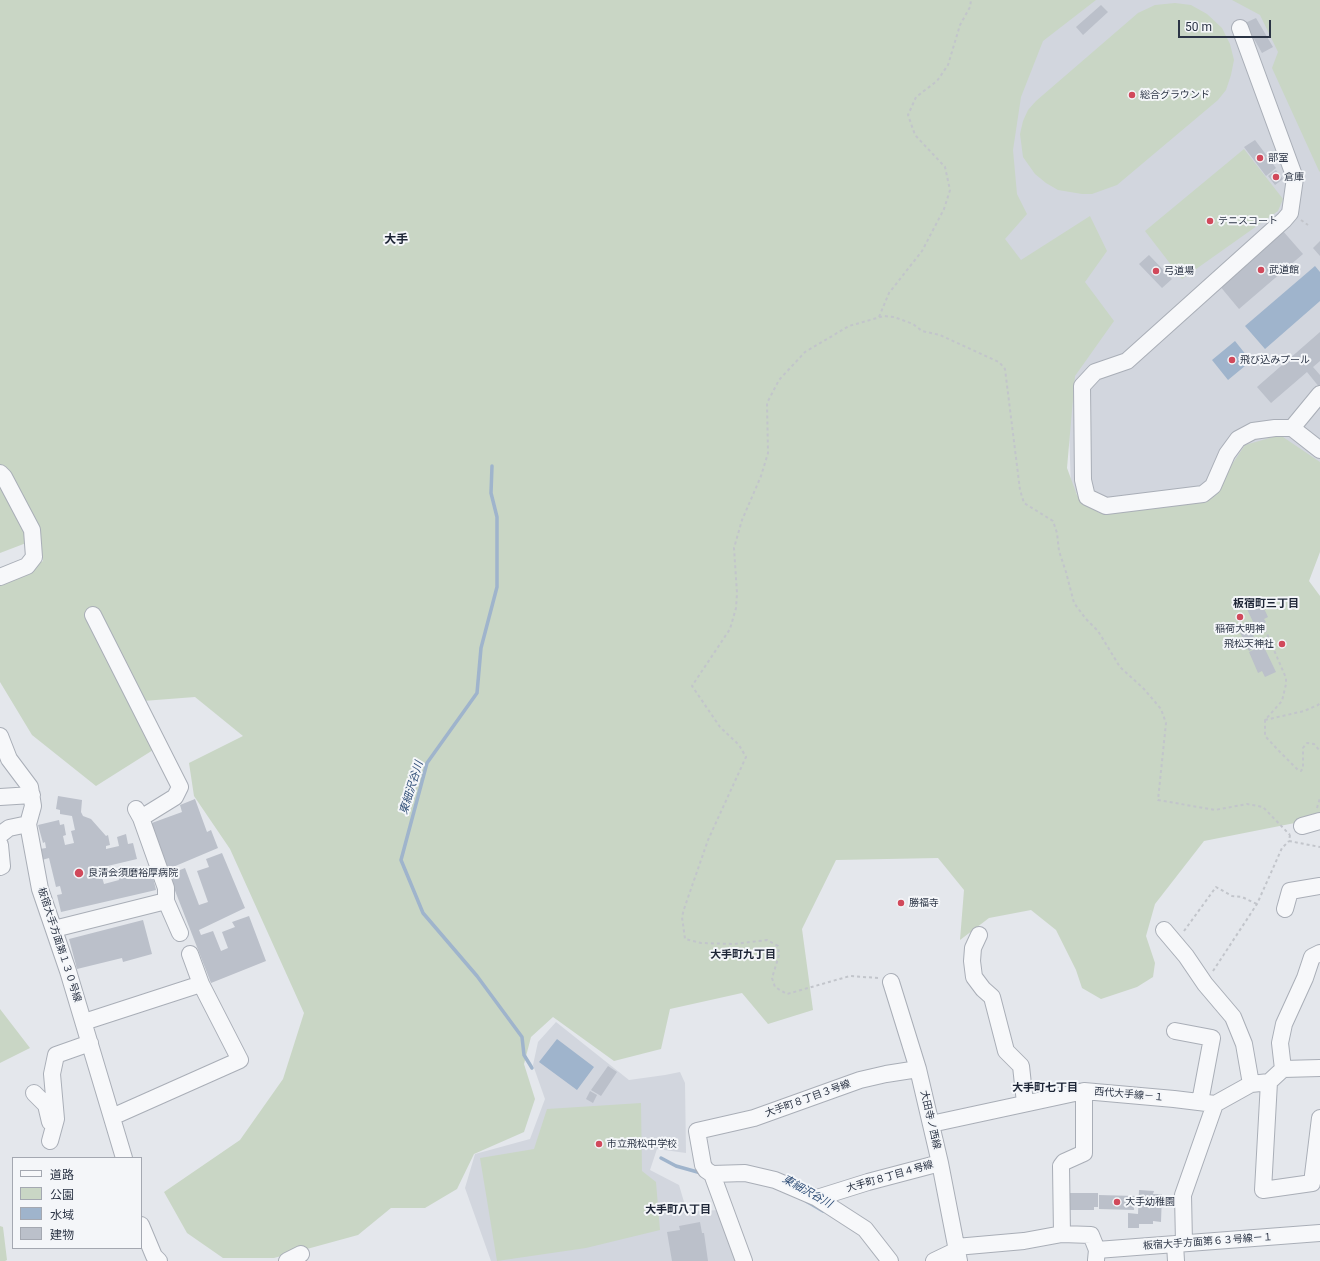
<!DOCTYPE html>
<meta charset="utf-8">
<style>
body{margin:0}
#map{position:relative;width:1320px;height:1261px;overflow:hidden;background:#e4e7ec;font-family:Roboto,"Noto Sans JP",sans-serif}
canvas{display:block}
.legend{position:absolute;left:12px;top:1157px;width:130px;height:92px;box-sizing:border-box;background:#f4f6f9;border:1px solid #a4a8b1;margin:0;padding:5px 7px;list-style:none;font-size:12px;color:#2b3445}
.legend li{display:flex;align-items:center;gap:8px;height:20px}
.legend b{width:20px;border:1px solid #a4a8b1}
.scale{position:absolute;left:1178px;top:20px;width:93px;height:18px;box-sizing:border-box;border:2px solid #2b3445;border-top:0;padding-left:5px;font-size:12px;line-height:14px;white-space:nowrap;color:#2b3445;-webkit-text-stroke:3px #f4f6f9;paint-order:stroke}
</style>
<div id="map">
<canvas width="1320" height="1261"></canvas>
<ul class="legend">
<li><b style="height:5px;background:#f7f8fa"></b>道路</li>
<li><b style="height:11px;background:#c9d6c5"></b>公園</li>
<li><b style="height:11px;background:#9fb4cc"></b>水域</li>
<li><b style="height:11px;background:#bbc0ca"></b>建物</li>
</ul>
<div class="scale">50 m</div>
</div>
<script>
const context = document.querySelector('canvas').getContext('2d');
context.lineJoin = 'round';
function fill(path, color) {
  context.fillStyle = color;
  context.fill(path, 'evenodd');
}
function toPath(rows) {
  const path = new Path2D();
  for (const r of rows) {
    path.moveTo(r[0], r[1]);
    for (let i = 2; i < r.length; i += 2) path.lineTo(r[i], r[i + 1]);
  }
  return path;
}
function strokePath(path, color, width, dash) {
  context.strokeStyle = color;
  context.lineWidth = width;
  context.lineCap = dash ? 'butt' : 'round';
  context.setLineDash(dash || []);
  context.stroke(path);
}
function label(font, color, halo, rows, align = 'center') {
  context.font = font + ' Roboto,"Noto Sans JP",sans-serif';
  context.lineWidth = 4;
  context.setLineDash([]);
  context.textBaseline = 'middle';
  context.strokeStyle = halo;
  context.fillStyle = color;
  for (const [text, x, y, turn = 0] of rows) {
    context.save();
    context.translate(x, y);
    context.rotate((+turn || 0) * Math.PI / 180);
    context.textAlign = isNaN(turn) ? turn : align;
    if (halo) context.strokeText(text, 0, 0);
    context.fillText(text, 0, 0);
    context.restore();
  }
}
const built = toPath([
 [1086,0,1249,0,1295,57,1320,129,1320,468,1215,506,1095,514,1071,487,1066,346,984,240,1018,45],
 [556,1022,629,1080,665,1075,680,1072,685,1083,686,1153,657,1149,650,1170,679,1185,687,1212,718,1210,736,1261,491,1261,465,1188,475,1154,530,1139,545,1099,533,1065,538,1042]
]);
const green = toPath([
 [0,0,1096,0,1043,41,1021,97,1013,150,1017,194,1027,214,1005,239,1021,260,1090,216,1107,251,1085,282,1114,321,1075,376,1067,468,1077,495,1099,513,1151,504,1210,497,1245,445,1280,435,1320,462,1320,552,1309,581,1320,596,1320,818,1204,841,1155,904,1146,936,1155,963,1153,977,1137,987,1101,999,1082,988,1076,970,1056,930,1031,910,989,918,960,940,964,890,938,858,836,860,802,929,813,1010,768,1024,742,993,670,1009,661,1049,614,1061,553,1017,531,1037,524,1064,535,1099,524,1132,474,1154,457,1189,425,1208,391,1208,358,1235,274,1258,223,1258,187,1233,164,1192,240,1140,283,1079,304,1013,230,849,194,796,189,763,243,736,195,697,130,702,153,750,96,786,32,735,0,682,0,584,43,561,41,553,34,540,0,553],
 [1232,0,1320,0,1320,172,1319,171,1272,68,1278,52,1260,15],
 [1175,3,1191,5,1207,14,1222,28,1230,44,1234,60,1231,75,1226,90,1218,100,1117,185,1092,194,1082,194,1058,190,1046,183,1035,174,1023,157,1020,134,1023,121,1028,110,1036,101,1138,13,1155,5],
 [1244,149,1283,199,1278,211,1182,279,1145,231],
 [0,1009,30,1048,0,1063],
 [641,1103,642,1171,656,1182,660,1230,586,1248,497,1261,480,1158,534,1149,547,1109],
 [0,1226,3,1227,7,1260,5,1261,0,1261]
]);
const water = toPath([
 [1315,266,1320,272,1320,301,1265,349,1245,326],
 [1235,341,1251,361,1228,380,1212,360],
 [557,1039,594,1067,577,1090,539,1062]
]);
const stream = toPath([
 [492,466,491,493,497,517,497,587,481,648,477,693,427,763,401,860,423,913,477,976,522,1037,524,1055,532,1068],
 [661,1158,676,1166,701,1173],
 [806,1201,823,1211]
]);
const building = toPath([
 [1101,5,1108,12,1083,35,1076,27],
 [1256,18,1273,47,1262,53,1245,23],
 [1255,140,1276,168,1266,176,1244,147],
 [1276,170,1283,179,1275,185,1268,176],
 [1282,230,1303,254,1239,309,1219,285],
 [1320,241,1320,256,1313,248],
 [1149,255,1172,279,1162,288,1139,264],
 [1320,332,1320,361,1313,367,1320,375,1320,388,1307,372,1271,403,1257,387],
 [1260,600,1268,617,1264,619,1266,622,1259,626,1257,623,1254,624,1246,607],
 [1249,626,1254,637,1244,641,1239,630],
 [1255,637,1260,646,1249,651,1244,642],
 [1263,645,1276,672,1265,677,1262,671,1258,673,1249,652],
 [58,796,82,800,81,812,83,816,91,819,106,836,108,835,110,845,106,846,106,849,119,846,117,837,126,834,128,844,133,843,137,859,95,869,97,878,102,877,104,884,119,880,117,870,131,867,132,872,143,869,144,875,152,873,156,890,61,912,57,895,62,894,60,886,56,887,49,858,42,860,40,849,46,848,45,842,43,843,38,825,59,820,60,825,64,824,66,835,63,836,65,845,74,843,71,831,75,830,72,816,60,814,60,810,56,809],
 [195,799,207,832,211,830,218,848,173,867,175,872,185,868,199,905,208,902,197,871,209,867,206,859,222,853,245,908,199,930,201,935,213,931,221,951,228,948,222,932,235,927,232,922,249,916,266,961,211,983,149,824,182,812,180,805],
 [143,920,152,954,123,962,122,958,77,969,69,939],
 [608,1066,617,1072,601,1096,591,1090],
 [590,1091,597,1095,593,1103,586,1099],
 [1139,1190,1154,1191,1153,1194,1162,1194,1161,1222,1153,1221,1153,1224,1139,1224,1139,1228,1128,1228,1128,1213,1138,1214],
 [1069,1193,1098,1193,1098,1207,1094,1207,1094,1210,1069,1210],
 [1099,1195,1135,1196,1134,1210,1099,1209],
 [700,1222,702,1233,704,1233,708,1261,672,1261,667,1232,680,1230,679,1226]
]);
const path = toPath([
 [1301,220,1308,225],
 [879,317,889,293,922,251,944,209,950,190,945,167,915,135,908,115,916,97,937,81,948,65,960,25,970,7,971,0],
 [1265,629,1286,678,1286,684,1282,701,1265,720,1265,736,1280,752,1298,770,1301,771,1303,768,1303,748,1307,743,1314,744,1320,751],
 [1265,720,1304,711,1318,705,1320,703],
 [1317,808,1320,798],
 [1290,835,1289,841,1320,847],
 [1184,931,1216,887,1232,896,1242,897,1257,904],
 [1213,971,1257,904,1282,848,1289,841],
 [878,978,850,976,787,994,775,987,772,978,779,955,778,946,767,940,734,944,701,943,685,939,682,917,684,909,708,840,746,757,739,745,720,727,692,686,730,629,736,608,737,593,734,548,742,520,761,476,768,453,767,403,779,380,805,352,849,326,884,316,894,317,913,324,922,331,940,335,999,362,1005,369,1020,490,1024,503,1053,521,1057,533,1059,551,1066,572,1074,603,1086,619,1098,631,1120,667,1144,689,1161,709,1166,723,1158,800,1215,810,1247,804,1263,807,1290,835]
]);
const minor = toPath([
 [1240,28,1295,178,1290,213,1284,220,1127,361,1095,372,1082,386,1083,480,1087,497,1106,506,1203,494,1213,486,1227,454,1238,439,1253,431,1275,428,1292,428,1320,450],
 [1292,428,1320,394],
 [0,473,4,477,32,530,34,557,27,566,0,577],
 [93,615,180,787,175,797,141,818],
 [0,736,9,759,30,787,33,806,28,824,40,889,68,971,124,1158],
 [0,797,32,795],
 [136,809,141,818,166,888,166,901,180,933],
 [1302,826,1320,821],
 [0,835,9,828,28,824],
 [0,845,2,866,0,867],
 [1285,909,1290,891,1320,886],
 [54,929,166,901],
 [1164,930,1186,956,1205,984,1233,1017,1244,1044,1251,1084],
 [979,935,973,948,972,961,974,977,983,989,992,997,1006,1051,1021,1066,1025,1103],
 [891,982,918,1069,940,1163,959,1261],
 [84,1022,201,984],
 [1175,1031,1212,1038,1200,1102],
 [1283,1069,1280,1043,1284,1024,1305,978,1312,957,1320,953],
 [1269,1082,1263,1190,1312,1183,1320,1118],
 [34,1093,46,1105,50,1122],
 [112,1117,240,1060,201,984,190,954],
 [931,1124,1084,1091,1174,1099,1215,1104,1251,1084,1269,1082,1283,1069,1320,1068],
 [50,1141,56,1119,52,1074,56,1055,90,1043],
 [712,1174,745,1173,775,1180,817,1198,865,1229,890,1261],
 [817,1198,868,1182,940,1163],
 [141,1225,154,1256,159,1261],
 [1062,1234,1061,1166,1064,1162,1084,1153,1084,1091],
 [1184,1243,1183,1195,1215,1104],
 [1175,1244,1176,1261],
 [956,1247,1024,1241,1062,1234,1091,1235,1097,1250,1096,1260],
 [1097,1250,1320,1233],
 [287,1261,301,1254],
 [744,1261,712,1174,706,1170,703,1165,697,1131,754,1118,860,1080,886,1074,918,1069],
 [934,1261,957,1250]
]);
const markers = [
 [1132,95,4,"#d1495b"],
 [1260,158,4,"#d1495b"],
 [1276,177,4,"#d1495b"],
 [1210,221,4,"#d1495b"],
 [1261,270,4,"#d1495b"],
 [1156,271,4,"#d1495b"],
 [1232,360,4,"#d1495b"],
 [1240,617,4,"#d1495b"],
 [1282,644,4,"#d1495b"],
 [79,873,5,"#d1495b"],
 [901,903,4,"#d1495b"],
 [599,1144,4,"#d1495b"],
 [1117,1202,4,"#d1495b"]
];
const poiNames = [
 ["総合グラウンド",1140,95],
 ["部室",1268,158],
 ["倉庫",1284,177],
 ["テニスコート",1218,221],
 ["武道館",1269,270],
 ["弓道場",1164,271],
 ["飛び込みプール",1240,360],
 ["稲荷大明神",1240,629,"center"],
 ["飛松天神社",1274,644,"right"],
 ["良清会須磨裕厚病院",88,873],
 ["勝福寺",909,903],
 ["市立飛松中学校",607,1144],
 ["大手幼稚園",1125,1202]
];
const streetNames = [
 ["板宿大手方面第１３０号線",59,945,72],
 ["西代大手線－１",1129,1095,5],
 ["大手町８丁目３号線",808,1099,-20],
 ["大田寺ノ西線",930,1120,77],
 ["大手町８丁目４号線",890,1177,-16],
 ["板宿大手方面第６３号線－１",1208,1242,-4]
];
const neighbourhoodNames = [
 ["板宿町三丁目",1266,604],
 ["大手町九丁目",743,955],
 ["大手町七丁目",1045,1088],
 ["大手町八丁目",678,1210]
];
const waterNames = [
 ["東細沢谷川",412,788,-73],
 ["東細沢谷川",807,1192,29]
];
const quarterNames = [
 ["大手",396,240]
];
fill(built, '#d2d6de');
fill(green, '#c9d6c5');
fill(water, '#9fb4cc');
strokePath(stream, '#9fb4cc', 3.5);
fill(building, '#bbc0ca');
strokePath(minor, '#a9aeb7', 18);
strokePath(path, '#c2c5cb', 2, [3, 3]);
strokePath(minor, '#f7f8fa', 16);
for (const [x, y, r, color] of markers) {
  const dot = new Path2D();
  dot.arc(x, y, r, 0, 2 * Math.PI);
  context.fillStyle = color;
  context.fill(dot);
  strokePath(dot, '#f4f6f9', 1.5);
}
label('10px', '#2b3445', '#f4f6f9', poiNames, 'left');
label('10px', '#2b3445', '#f4f6f9', streetNames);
label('bold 11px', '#1d2536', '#f4f6f9', neighbourhoodNames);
label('italic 11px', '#34527a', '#f4f6f9', waterNames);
label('bold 12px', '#1d2536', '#f4f6f9', quarterNames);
</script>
